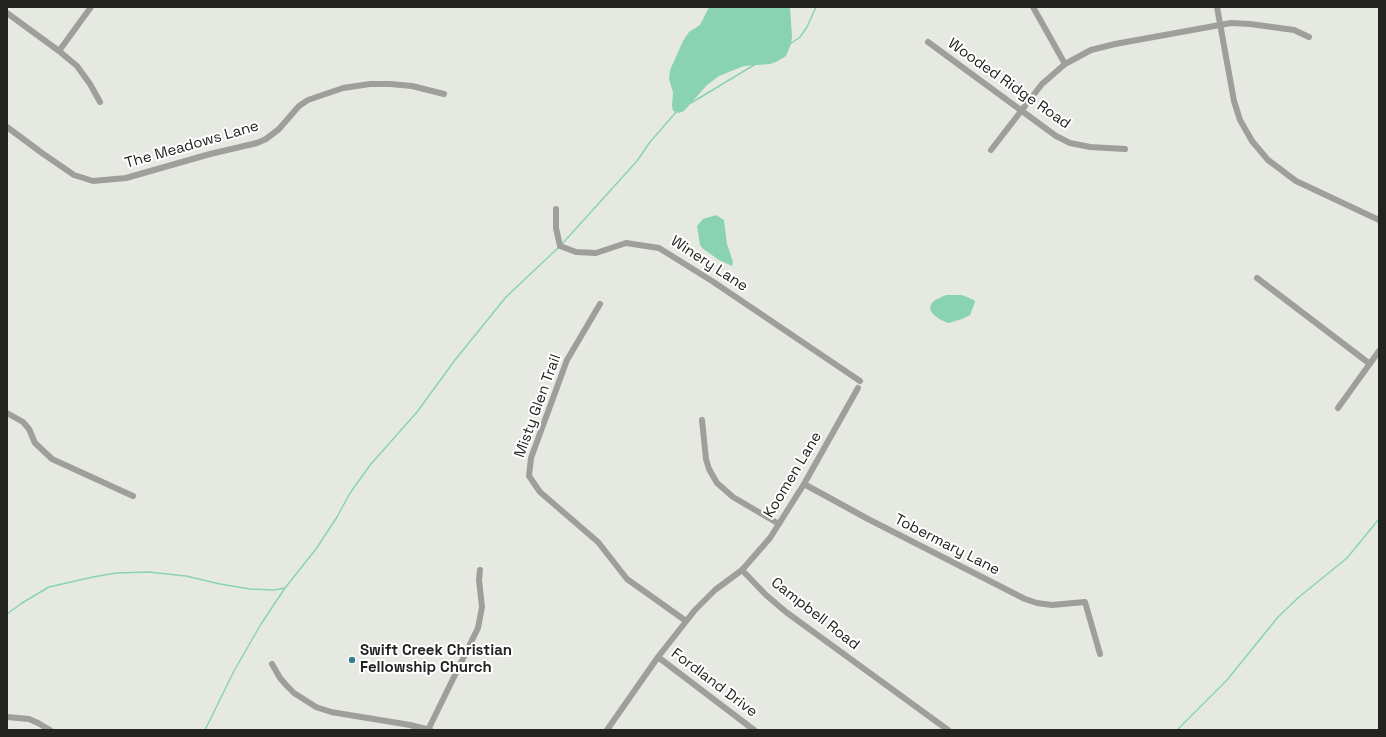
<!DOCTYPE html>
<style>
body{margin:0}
#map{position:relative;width:1386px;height:737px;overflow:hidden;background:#e6e9e2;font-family:"Space Grotesk",sans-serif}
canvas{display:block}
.frame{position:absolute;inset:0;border:8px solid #232422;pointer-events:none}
</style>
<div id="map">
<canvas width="1386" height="737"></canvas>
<div class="frame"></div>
</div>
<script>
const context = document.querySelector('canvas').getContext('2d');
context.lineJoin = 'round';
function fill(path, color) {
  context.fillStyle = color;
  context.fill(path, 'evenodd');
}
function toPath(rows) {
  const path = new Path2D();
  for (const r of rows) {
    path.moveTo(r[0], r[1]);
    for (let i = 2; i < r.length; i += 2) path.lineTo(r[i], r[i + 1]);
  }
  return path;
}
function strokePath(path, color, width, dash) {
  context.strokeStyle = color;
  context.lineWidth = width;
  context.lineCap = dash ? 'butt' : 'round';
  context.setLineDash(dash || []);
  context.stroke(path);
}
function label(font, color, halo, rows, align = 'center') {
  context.font = font + ' "Space Grotesk",sans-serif';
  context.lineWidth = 4;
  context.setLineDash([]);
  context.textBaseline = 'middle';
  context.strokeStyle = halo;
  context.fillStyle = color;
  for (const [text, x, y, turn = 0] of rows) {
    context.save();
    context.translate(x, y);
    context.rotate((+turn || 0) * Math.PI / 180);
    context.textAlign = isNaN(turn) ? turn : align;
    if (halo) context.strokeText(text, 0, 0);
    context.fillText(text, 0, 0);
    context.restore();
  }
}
const water = toPath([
 [709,7,790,7,792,36,791,44,786,56,776,62,770,64,744,66,719,76,707,85,684,111,679,113,673,111,672,106,673,92,669,79,670,70,683,41,689,32,700,25],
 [716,215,724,220,727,244,733,262,732,266,719,260,702,248,700,245,697,226,703,219],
 [946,295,962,295,974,300,975,302,970,315,962,319,952,322,948,323,939,319,933,314,930,309,931,304,935,300]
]);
const stream = toPath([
 [790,44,800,37,807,27,816,7],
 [691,103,754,65],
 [562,244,637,161,650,142,677,111],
 [7,614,22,603,49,587,93,577,116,573,148,572,186,576,220,584,250,589,274,590,284,588],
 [205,730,234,671,261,624,285,588,316,549,337,517,350,493,371,464,417,412,455,360,506,297,559,247],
 [1177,730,1227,680,1278,617,1299,597,1347,558,1379,519]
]);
const minor = toPath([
 [1033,7,1065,64],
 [1217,7,1234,101,1240,120,1252,141,1268,160,1296,181,1379,220],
 [7,13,59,51,77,66,90,84,100,102],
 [928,42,1056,136,1070,143,1090,147,1125,149],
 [59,51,91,7],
 [7,127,42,153,74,175,93,181,126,178,210,154,257,143,266,139,279,129,299,106,308,100,343,88,370,84,390,84,412,86,444,94],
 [991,150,1042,84,1065,64,1091,50,1115,44,1231,23,1250,24,1294,30,1309,37],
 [556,209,556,228,560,246,576,252,596,253,626,243,659,248,712,281,860,381],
 [1257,278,1370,364],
 [600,304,567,360,531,458,529,476,540,492,598,542,627,579,686,621],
 [1338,408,1379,351],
 [7,413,23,422,29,429,35,443,52,459,133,496],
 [702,420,706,459,709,469,717,483,733,497,779,524],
 [804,484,868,519,1025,599,1037,603,1052,605,1085,602,1100,654],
 [742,570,766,595,786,612,948,730],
 [658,657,754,730],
 [272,664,280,678,287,686,294,693,316,707,331,712,410,725,430,730],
 [7,717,29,719,38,723,50,730],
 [428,730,478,628,482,607,479,580,480,570],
 [607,730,658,657,695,610,715,590,742,570,770,538,804,484,858,388]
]);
const markers = [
 [352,660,4,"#3d7a90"]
];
const streetNames = [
 ["Wooded Ridge Road",1009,84,35],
 ["The Meadows Lane",192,145,-16],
 ["Winery Lane",709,264,33],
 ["Misty Glen Trail",538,406,-70],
 ["Koomen Lane",793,475,-59],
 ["Tobermary Lane",947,545,27],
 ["Campbell Road",815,614,38],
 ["Fordland Drive",714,683,37]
];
const poiNames = [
 ["Swift Creek Christian",360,651],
 ["Fellowship Church",360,668]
];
fill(water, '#8ad3b2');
strokePath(stream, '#8ad3b2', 1.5);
strokePath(minor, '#9e9e9b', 6);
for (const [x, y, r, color] of markers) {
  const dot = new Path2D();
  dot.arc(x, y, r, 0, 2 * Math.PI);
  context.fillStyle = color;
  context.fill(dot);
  strokePath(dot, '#fff', 1.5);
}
label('15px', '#232422', '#fff', streetNames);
label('bold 15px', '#232422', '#fff', poiNames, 'left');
</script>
